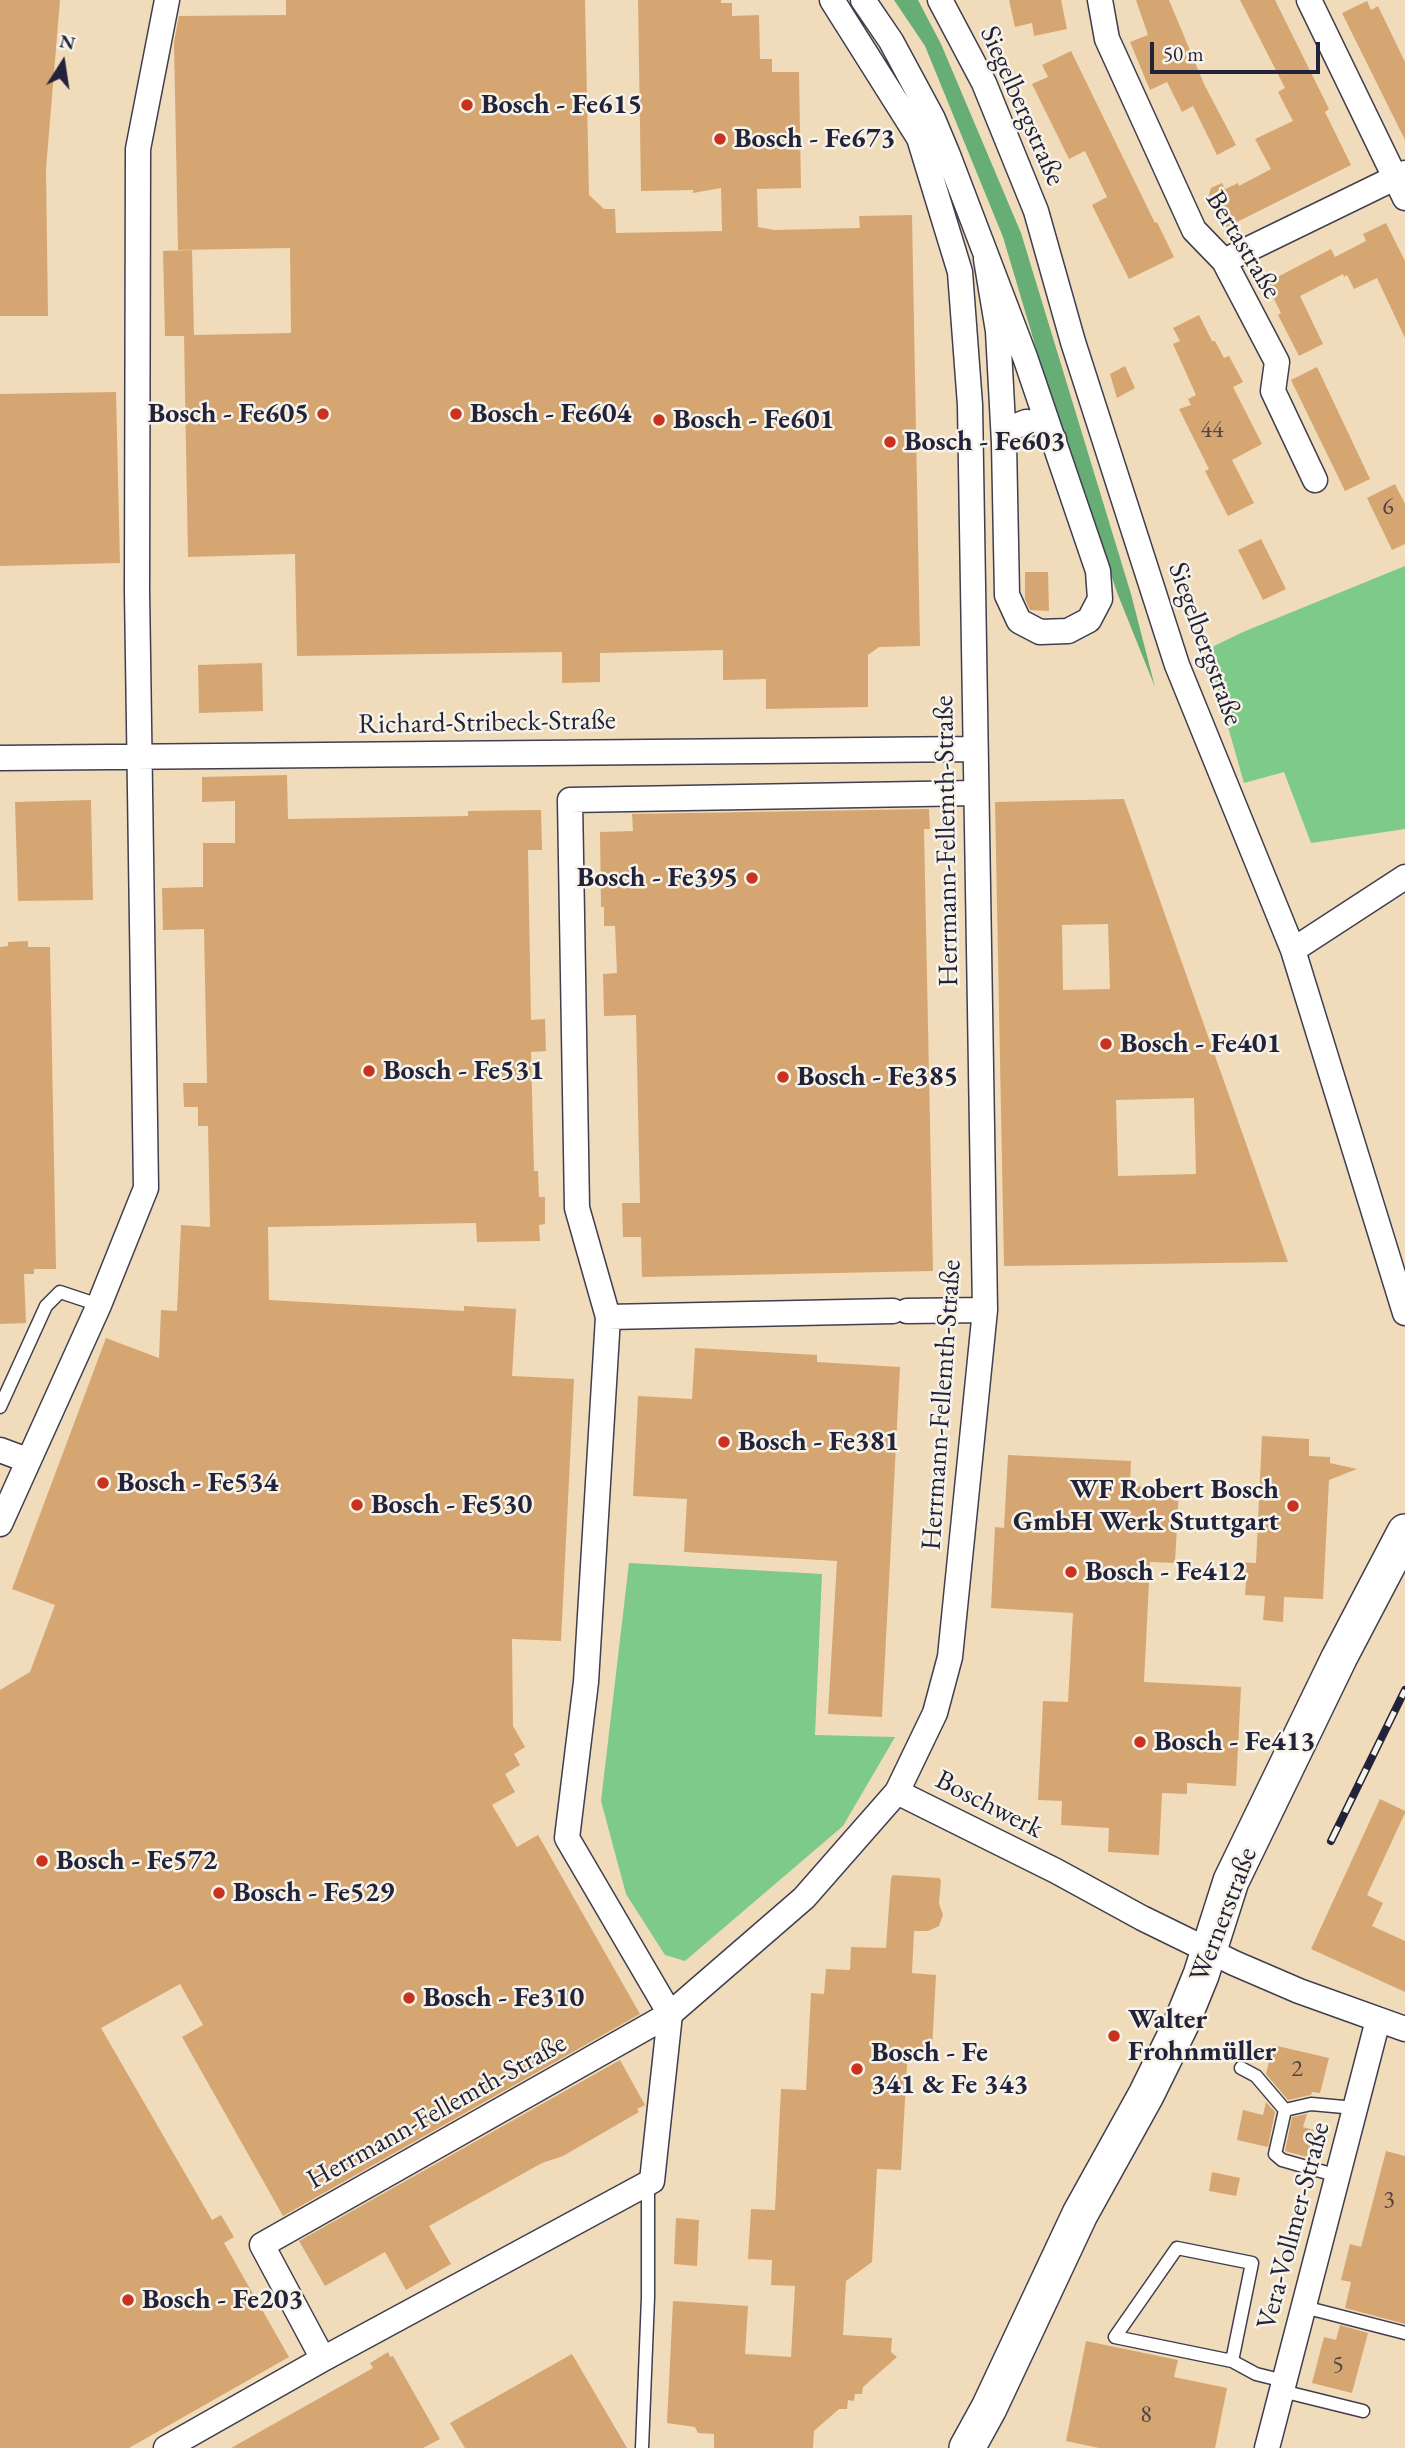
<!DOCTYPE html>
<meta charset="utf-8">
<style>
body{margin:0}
#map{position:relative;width:1405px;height:2448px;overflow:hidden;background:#f0dcba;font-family:"EB Garamond",serif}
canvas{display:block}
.north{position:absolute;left:28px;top:28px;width:70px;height:70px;-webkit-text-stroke:5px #f7f3e8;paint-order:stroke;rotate:12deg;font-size:19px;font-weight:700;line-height:28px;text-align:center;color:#22223b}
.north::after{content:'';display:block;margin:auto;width:24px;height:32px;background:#22223b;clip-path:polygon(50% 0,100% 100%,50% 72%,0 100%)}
.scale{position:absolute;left:1150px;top:42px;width:170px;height:32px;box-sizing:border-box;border:4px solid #22223b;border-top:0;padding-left:9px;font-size:21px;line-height:24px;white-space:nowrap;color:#22223b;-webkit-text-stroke:5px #f7f3e8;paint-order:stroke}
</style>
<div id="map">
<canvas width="1405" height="2448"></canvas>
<div class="north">N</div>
<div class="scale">50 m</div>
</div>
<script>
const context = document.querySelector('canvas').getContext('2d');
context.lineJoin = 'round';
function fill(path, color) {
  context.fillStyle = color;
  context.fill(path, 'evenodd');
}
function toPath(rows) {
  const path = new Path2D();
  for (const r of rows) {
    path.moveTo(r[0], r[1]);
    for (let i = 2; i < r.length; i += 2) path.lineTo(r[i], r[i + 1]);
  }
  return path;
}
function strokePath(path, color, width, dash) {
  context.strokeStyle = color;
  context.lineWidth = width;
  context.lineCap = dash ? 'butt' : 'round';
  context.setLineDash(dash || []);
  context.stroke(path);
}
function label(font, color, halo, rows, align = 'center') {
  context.font = font + ' "EB Garamond",serif';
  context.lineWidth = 5;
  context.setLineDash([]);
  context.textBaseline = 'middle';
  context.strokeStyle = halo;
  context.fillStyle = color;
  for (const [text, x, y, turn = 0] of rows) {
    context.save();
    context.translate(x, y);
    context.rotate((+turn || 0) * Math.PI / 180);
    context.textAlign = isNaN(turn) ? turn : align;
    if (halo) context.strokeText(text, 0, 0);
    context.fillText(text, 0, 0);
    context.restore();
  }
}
const green = toPath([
 [1405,566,1405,829,1311,843,1284,772,1244,783,1206,650,1243,632],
 [629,1563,822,1574,815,1735,895,1737,843,1826,685,1961,665,1955,626,1894,601,1801]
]);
const forest = toPath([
 [894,0,918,0,941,44,1021,233,1131,594,1155,687,1118,595,1058,422,1003,237,925,46]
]);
const building = toPath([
 [0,0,60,0,46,169,48,316,0,316],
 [286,0,585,0,589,195,604,209,615,209,616,233,722,231,721,188,693,193,693,190,641,191,638,0,721,0,721,3,732,3,732,16,759,15,760,59,772,59,772,72,799,72,801,188,757,189,758,227,774,230,860,228,859,216,912,215,920,646,879,647,868,655,868,707,766,709,766,679,723,680,723,650,600,653,600,682,562,683,562,652,297,656,295,554,188,557,184,336,165,336,163,251,192,250,194,335,291,333,290,248,178,250,174,42,179,16,286,15],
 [1009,0,1061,0,1067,29,1034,36,1032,23,1015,27],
 [1136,0,1169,0,1204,84,1236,145,1217,155,1193,106,1182,112,1167,82,1150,90,1130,42,1148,35],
 [1240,0,1275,0,1329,109,1325,112,1351,165,1223,229,1208,198,1211,188,1222,183,1225,189,1238,183,1239,186,1271,169,1255,139,1293,121,1278,92,1285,88],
 [1367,1,1371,10,1378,6,1405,62,1405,140,1342,13],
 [1071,51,1155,223,1157,222,1174,257,1129,279,1092,205,1107,197,1085,151,1069,159,1032,84,1048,77,1042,65],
 [1386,223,1405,261,1405,338,1377,278,1354,289,1347,275,1344,277,1343,274,1300,296,1323,344,1299,356,1278,315,1281,313,1266,283,1331,249,1335,257,1366,241,1363,234],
 [1199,315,1212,341,1215,341,1224,358,1229,356,1243,382,1233,387,1262,444,1232,460,1254,503,1228,516,1205,471,1209,469,1179,409,1191,405,1188,399,1196,395,1173,344,1180,341,1173,328],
 [1125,366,1135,388,1117,398,1110,374],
 [1317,367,1370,479,1345,491,1291,380],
 [116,392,120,563,0,566,0,394],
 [1395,484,1405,504,1405,544,1392,550,1367,498],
 [1261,539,1286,589,1263,600,1238,550],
 [1025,572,1048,572,1049,611,1030,610,1025,599],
 [262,663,263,711,199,713,198,665],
 [287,775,288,819,468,816,468,811,541,810,542,850,528,850,531,1020,545,1019,546,1051,531,1052,534,1171,538,1171,539,1197,545,1197,545,1224,539,1225,540,1241,477,1242,476,1223,268,1227,269,1300,464,1311,464,1306,516,1309,512,1376,574,1379,561,1641,512,1639,513,1726,525,1747,514,1754,520,1765,505,1774,515,1792,492,1805,517,1847,538,1835,640,2014,283,2216,182,2037,203,2025,180,1984,101,2028,212,2220,221,2215,234,2237,224,2243,289,2357,129,2448,0,2448,0,1690,30,1672,55,1605,12,1589,106,1338,159,1358,161,1310,177,1311,181,1225,210,1227,208,1126,198,1126,198,1107,184,1107,183,1083,207,1083,204,929,163,930,162,888,203,887,203,843,235,843,235,801,202,802,202,777],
 [1124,799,1288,1262,1004,1266,995,802],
 [1108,924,1110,989,1063,990,1062,925],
 [1194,1098,1196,1174,1118,1176,1116,1100],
 [91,800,93,900,18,901,15,802],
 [929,809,930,829,924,829,933,1271,642,1277,641,1237,623,1237,622,1203,640,1203,636,1015,604,1016,603,974,617,973,615,926,604,926,604,907,601,907,600,832,633,831,632,814],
 [28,941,28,947,50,947,56,1269,34,1269,34,1274,24,1274,26,1323,0,1324,0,947,8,946,8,942],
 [695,1348,817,1355,817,1362,900,1367,882,1717,828,1714,837,1561,684,1552,687,1499,633,1496,638,1396,692,1399],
 [1262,1436,1309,1439,1309,1456,1330,1457,1330,1463,1357,1469,1329,1480,1323,1599,1284,1597,1283,1622,1263,1620,1265,1596,1245,1595,1246,1581,1236,1580,1237,1562,1256,1563],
 [1008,1455,1131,1461,1130,1486,1179,1488,1175,1563,1150,1562,1144,1682,1241,1687,1236,1786,1187,1783,1187,1794,1162,1793,1159,1855,1108,1852,1109,1828,1061,1825,1062,1801,1038,1800,1043,1701,1068,1702,1073,1613,991,1608,995,1527,1004,1528],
 [1380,1799,1405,1811,1405,1813,1367,1895,1383,1903,1372,1926,1405,1941,1405,1992,1311,1949],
 [893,1875,939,1878,941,1880,939,1903,943,1915,939,1926,928,1931,914,1931,912,1973,936,1975,932,2050,908,2048,901,2170,877,2169,872,2262,846,2281,843,2335,892,2338,891,2352,897,2357,863,2387,862,2394,855,2394,854,2401,848,2400,847,2409,839,2409,814,2431,813,2448,714,2448,714,2434,698,2433,695,2427,667,2423,673,2301,748,2306,745,2354,791,2357,795,2286,771,2285,772,2260,748,2259,751,2209,775,2210,781,2089,806,2090,811,1993,824,1994,826,1969,850,1970,851,1947,886,1948,891,1878],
 [1273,2045,1329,2058,1320,2093,1312,2092,1311,2095,1288,2100,1266,2074],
 [620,2060,645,2105,637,2109,639,2112,563,2156,542,2163,429,2226,451,2264,406,2290,385,2252,325,2286,299,2241],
 [1266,2102,1275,2112,1268,2147,1237,2140,1243,2110,1263,2115],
 [1307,2114,1303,2127,1314,2130,1307,2157,1285,2151,1292,2117],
 [1386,2151,1405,2156,1405,2324,1345,2308,1351,2282,1341,2280,1350,2244,1361,2247],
 [1212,2172,1240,2178,1236,2196,1209,2191],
 [676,2218,699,2220,697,2266,674,2264],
 [1340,2325,1368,2333,1352,2393,1312,2383,1324,2337,1336,2340],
 [1086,2341,1178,2360,1174,2377,1227,2388,1215,2448,1099,2448,1066,2441],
 [388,2352,390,2357,393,2356,440,2439,423,2448,231,2448,373,2368,370,2363],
 [572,2354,627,2448,465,2448,450,2423]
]);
const lane = toPath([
 [0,1407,46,1306,60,1292,99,1305],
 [1241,2068,1256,2076,1285,2110],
 [1338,2176,1282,2160,1275,2154,1285,2110,1311,2104,1355,2108],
 [1304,2307,1405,2333],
 [1232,2361,1252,2263,1177,2248,1115,2337,1232,2361,1256,2374,1284,2381],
 [1282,2391,1363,2411],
 [642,2448,648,2297,648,2184]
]);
const street = toPath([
 [863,0,891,41,933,119,948,155,1025,357,1098,571,1100,599,1089,620,1068,631,1040,632,1019,621,1007,595,1004,443,998,331,986,259],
 [940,0,984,83,1036,211,1073,342,1177,665,1293,950,1405,1313],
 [1100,0,1107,39,1194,230,1224,261,1277,362,1273,391,1315,480],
 [1309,0,1405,198],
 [1224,261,1405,173],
 [1004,443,1011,428,1026,422,1041,424,1054,439],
 [0,758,975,749],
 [1293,950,1405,877],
 [907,1311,985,1310],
 [608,1317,577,1208,570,800,976,793],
 [0,1450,27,1460],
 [0,1524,99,1305,146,1188,137,591,138,149,167,0],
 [897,1792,1056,1871,1142,1918,1234,1963,1299,1991,1405,2029],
 [323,2359,262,2245,670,2014,804,1898,897,1792,935,1713,950,1657,985,1310,970,405,960,272,919,138,832,0],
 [166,2448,323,2359,652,2181,670,2014,567,1838,586,1682,608,1317,893,1311],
 [1267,2448,1378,2020]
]);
const secondary = toPath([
 [967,2448,989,2408,1080,2214,1146,2095,1181,2024,1201,1975,1231,1881,1339,1658,1405,1532]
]);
const rail = toPath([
 [1331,1841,1405,1690]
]);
const markers = [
 [467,105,7,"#c8321e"],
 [720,139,7,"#c8321e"],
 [323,414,7,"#c8321e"],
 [456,414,7,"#c8321e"],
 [659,420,7,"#c8321e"],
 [890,442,7,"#c8321e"],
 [752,878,7,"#c8321e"],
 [1106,1044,7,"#c8321e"],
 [369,1071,7,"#c8321e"],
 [783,1077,7,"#c8321e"],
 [724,1442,7,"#c8321e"],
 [103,1483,7,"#c8321e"],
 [357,1505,7,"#c8321e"],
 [1293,1506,7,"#c8321e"],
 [1071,1572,7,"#c8321e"],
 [1140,1742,7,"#c8321e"],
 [42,1861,7,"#c8321e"],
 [219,1893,7,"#c8321e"],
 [409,1998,7,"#c8321e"],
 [1114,2036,7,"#c8321e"],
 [857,2069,7,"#c8321e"],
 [128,2300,7,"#c8321e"]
];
const numberNames = [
 ["44",1212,430],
 ["6",1388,507],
 ["2",1297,2069],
 ["3",1389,2200],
 ["5",1338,2365],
 ["8",1146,2415]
];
const poiNames = [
 ["Bosch - Fe615",481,105],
 ["Bosch - Fe673",734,139],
 ["Bosch - Fe605",309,414,"right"],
 ["Bosch - Fe604",470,414],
 ["Bosch - Fe601",673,420],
 ["Bosch - Fe603",904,442],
 ["Bosch - Fe395",738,878,"right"],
 ["Bosch - Fe401",1120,1044],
 ["Bosch - Fe531",383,1071],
 ["Bosch - Fe385",797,1077],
 ["Bosch - Fe381",738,1442],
 ["Bosch - Fe534",117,1483],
 ["WF Robert Bosch",1279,1490,"right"],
 ["GmbH Werk Stuttgart",1279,1522,"right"],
 ["Bosch - Fe530",371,1505],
 ["Bosch - Fe412",1085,1572],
 ["Bosch - Fe413",1154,1742],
 ["Bosch - Fe572",56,1861],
 ["Bosch - Fe529",233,1893],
 ["Bosch - Fe310",423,1998],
 ["Walter",1128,2020],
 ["Frohnmüller",1128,2052],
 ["Bosch - Fe",871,2053],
 ["341 & Fe 343",871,2085],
 ["Bosch - Fe203",142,2300]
];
const streetNames = [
 ["Siegelbergstraße",1022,106,66],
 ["Bertastraße",1243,245,59],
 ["Siegelbergstraße",1205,644,70],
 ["Richard-Stribeck-Straße",487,723,-1],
 ["Herrmann-Fellemth-Straße",947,841,-91],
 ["Herrmann-Fellemth-Straße",942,1405,-86],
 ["Boschwerk",989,1805,27],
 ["Wernerstraße",1224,1915,-69],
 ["Herrmann-Fellemth-Straße",437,2112,-29],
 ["Vera-Vollmer-Straße",1294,2226,-75]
];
fill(green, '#7eca89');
fill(forest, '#66ae75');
fill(building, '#d6a672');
strokePath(lane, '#413e4e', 15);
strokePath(street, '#413e4e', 27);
strokePath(secondary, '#413e4e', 38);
strokePath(lane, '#fff', 12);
strokePath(street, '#fff', 24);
strokePath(secondary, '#fff', 35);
strokePath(rail, '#22223b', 8);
strokePath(rail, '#f7f3e8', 5, [16]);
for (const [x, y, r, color] of markers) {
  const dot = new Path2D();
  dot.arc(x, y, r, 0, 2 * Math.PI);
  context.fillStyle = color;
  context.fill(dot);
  strokePath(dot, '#f7f3e8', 2.5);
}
label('24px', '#4f4349', null, numberNames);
label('bold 28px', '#22223b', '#f7f3e8', poiNames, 'left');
label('28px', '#22223b', '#f7f3e8', streetNames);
</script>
